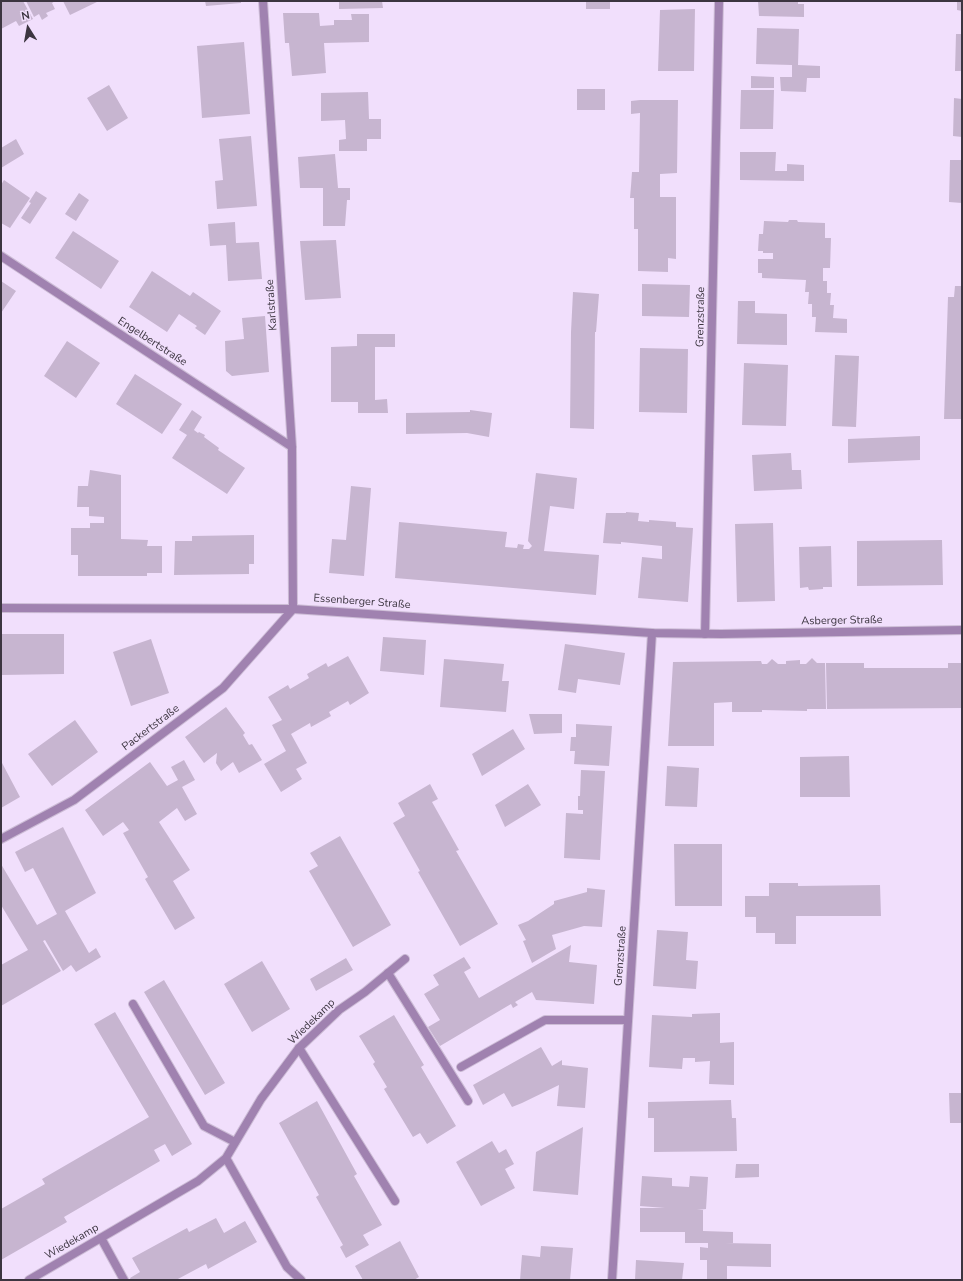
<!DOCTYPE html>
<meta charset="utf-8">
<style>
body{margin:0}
#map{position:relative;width:963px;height:1281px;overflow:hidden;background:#f1dffc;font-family:"Nunito Sans",sans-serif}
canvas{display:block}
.frame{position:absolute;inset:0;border:2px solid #3c3540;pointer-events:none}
.north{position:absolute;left:8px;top:8px;width:40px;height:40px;-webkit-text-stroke:3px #f1dffc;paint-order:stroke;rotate:349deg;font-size:11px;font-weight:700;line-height:16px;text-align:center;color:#3c3540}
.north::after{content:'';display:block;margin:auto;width:14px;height:18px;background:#3c3540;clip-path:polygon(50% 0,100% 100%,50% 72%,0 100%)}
</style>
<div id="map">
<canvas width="963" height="1281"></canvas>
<div class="frame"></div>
<div class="north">N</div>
</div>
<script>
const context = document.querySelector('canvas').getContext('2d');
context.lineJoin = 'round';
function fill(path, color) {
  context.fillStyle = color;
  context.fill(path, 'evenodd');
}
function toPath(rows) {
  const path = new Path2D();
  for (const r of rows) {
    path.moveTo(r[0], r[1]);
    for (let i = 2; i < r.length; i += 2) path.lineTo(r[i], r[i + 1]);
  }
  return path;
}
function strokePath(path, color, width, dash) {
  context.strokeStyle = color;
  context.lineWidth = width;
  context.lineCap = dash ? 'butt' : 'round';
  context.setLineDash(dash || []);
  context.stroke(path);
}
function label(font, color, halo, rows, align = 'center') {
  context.font = font + ' "Nunito Sans",sans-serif';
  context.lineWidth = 3;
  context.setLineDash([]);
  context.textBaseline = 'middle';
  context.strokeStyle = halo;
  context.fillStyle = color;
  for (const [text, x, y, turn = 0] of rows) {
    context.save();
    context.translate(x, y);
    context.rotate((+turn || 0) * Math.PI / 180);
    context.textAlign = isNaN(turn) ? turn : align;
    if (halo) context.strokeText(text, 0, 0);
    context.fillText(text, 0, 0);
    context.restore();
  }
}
const building = toPath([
 [1,1,23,1,33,19,19,26,16,21,1,29],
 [26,1,55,1,52,3,55,9,46,13,48,16,42,20,39,14,34,17],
 [63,1,99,1,70,15],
 [205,1,241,1,241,3,206,6],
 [339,1,382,1,383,8,339,9],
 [586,1,610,1,610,9,586,9],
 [758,1,798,1,798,4,804,4,804,17,759,16],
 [957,1,962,1,962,11,957,10],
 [695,9,694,71,658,71,660,10],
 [283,13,319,13,320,26,334,25,334,20,352,20,351,14,369,14,369,42,324,43,326,73,292,76,289,43,285,43],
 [757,28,799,29,798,65,820,66,820,78,807,78,806,92,781,91,780,77,792,77,792,65,756,64],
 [956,34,962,34,962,71,955,71],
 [244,42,250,114,202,118,197,46],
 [751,76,774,77,774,88,751,88],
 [109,85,128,118,107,131,87,98],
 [577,89,605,89,605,110,577,110],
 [741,90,774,90,773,129,740,129],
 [368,92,369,119,381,119,381,139,367,139,367,151,339,151,339,140,346,139,345,120,321,121,321,93],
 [954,98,962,99,962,137,953,136],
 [640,100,678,100,677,173,660,174,660,197,676,197,676,259,668,258,668,272,638,271,638,229,634,229,634,198,630,198,631,186,632,172,639,172,640,113,631,114,631,101],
 [251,136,257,206,217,209,215,181,223,180,219,139],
 [16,139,24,154,1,168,1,148],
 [740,152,776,152,775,171,787,171,787,164,804,165,804,181,740,180],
 [335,154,338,188,350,188,350,200,347,200,345,226,323,226,323,188,300,188,298,157],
 [950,160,962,160,962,203,949,202],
 [4,180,30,198,10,228,1,223,1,185],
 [36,191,47,198,30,224,21,218,31,203,29,202],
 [79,193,89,200,76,221,65,214],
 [789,220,797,220,798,222,825,223,825,238,831,238,830,268,823,268,823,281,827,281,827,293,831,293,830,305,834,305,833,318,847,319,847,333,815,332,816,317,812,317,812,304,808,304,809,292,805,292,806,280,762,278,762,273,758,273,758,259,773,259,773,253,763,253,763,251,758,251,759,234,763,234,764,221,788,222],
 [235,222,236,243,259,242,262,279,228,281,226,245,210,246,208,224],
 [73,231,119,261,101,289,55,258],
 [336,240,341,298,305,300,300,241],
 [152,271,190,296,193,292,221,311,205,335,195,328,197,326,179,314,167,332,129,307],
 [1,281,16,291,1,313],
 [642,284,690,285,689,317,642,316],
 [955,286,962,286,962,419,944,419,948,297,954,297],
 [573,292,599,294,596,332,595,332,594,429,570,428,571,332],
 [738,301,755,301,755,313,787,314,787,345,737,344],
 [265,316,269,372,232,376,226,371,225,341,244,339,242,318],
 [357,334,395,334,395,347,375,347,375,400,387,399,388,413,358,413,358,402,331,402,331,347,357,346],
 [67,341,100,363,76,398,44,376],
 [640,348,688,349,687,413,639,412],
 [835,355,859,356,856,427,832,426],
 [744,363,788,365,786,426,742,425],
 [135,374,182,404,162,434,116,404],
 [192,410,202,417,194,430,198,433,199,432,205,435,204,437,219,448,218,450,245,468,227,494,172,458,187,435,179,430],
 [470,410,492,413,489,437,467,433,406,434,406,413,470,412],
 [920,436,920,460,848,463,848,439],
 [791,453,792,470,801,470,802,489,754,491,752,455],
 [90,470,121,475,121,539,148,540,147,546,162,546,162,573,147,573,147,576,78,576,78,555,71,555,71,528,90,528,90,523,104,523,104,517,89,516,89,507,77,507,78,486,88,486],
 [536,473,577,478,574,509,550,506,544,551,599,555,596,595,395,578,399,522,507,532,505,547,517,548,518,544,524,545,523,549,529,549,532,546,528,541],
 [351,486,371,488,364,576,329,573,332,539,346,540],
 [626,512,639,513,638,521,649,522,649,520,676,522,676,527,693,528,688,602,638,598,642,557,662,559,662,546,621,542,621,544,603,543,606,513,626,513],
 [773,523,775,601,737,602,735,524],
 [254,535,254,564,249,564,249,574,174,575,175,541,192,541,192,536],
 [942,540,943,585,857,586,857,541],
 [831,546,832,587,823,587,823,589,809,590,808,587,800,588,799,547],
 [1,634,64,634,64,674,1,675],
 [383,637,426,640,424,675,380,671],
 [151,639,169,693,131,706,113,652],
 [565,644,625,653,620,685,578,679,576,693,558,690],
 [348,656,369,693,350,705,348,701,329,712,331,716,311,727,310,723,291,734,307,763,296,769,302,779,281,792,264,764,286,751,272,725,282,720,268,697,288,685,290,689,309,678,307,674,326,663,328,667],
 [812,658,817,663,825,663,826,709,807,709,807,711,762,710,762,712,732,712,732,702,714,703,714,746,668,746,673,662,761,661,762,664,767,664,772,659,778,664,786,664,786,661,800,660,800,664,806,664],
 [444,659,504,664,502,681,509,681,506,712,440,707],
 [826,663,864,663,864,668,948,668,948,663,962,663,962,708,827,709],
 [226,707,245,733,243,735,249,745,252,744,262,760,239,773,233,762,221,771,216,763,217,753,204,763,185,737],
 [529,714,562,714,562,733,534,734],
 [75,720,98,752,52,786,28,754],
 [576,724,612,726,609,766,574,764,575,751,570,751,571,737,576,737],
 [513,729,525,749,482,776,472,754],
 [849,756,850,797,800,797,800,757],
 [184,760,195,780,182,787,197,814,185,821,177,808,159,822,190,870,173,881,195,918,175,930,145,879,148,877,123,833,129,830,123,822,103,836,85,810,150,762,167,786,178,780,171,767],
 [1,761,20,797,1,808],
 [667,766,699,768,697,807,665,806],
 [581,770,605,771,600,860,564,858,566,813,583,814,583,810,578,810,578,796,580,796],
 [430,784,438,799,432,802,459,850,456,851,498,924,460,946,418,872,420,871,393,823,405,816,398,803],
 [528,784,541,805,505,827,495,805],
 [63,827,96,893,65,911,89,953,96,948,101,957,76,972,71,965,63,971,45,940,43,941,61,971,1,1006,1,965,28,950,1,905,1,864,37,925,57,914,33,868,25,872,15,852],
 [340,836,391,925,353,947,309,871,318,866,310,853],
 [674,844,722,844,722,906,675,906],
 [769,883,798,883,798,886,880,885,881,916,796,916,796,944,775,944,775,933,756,933,756,917,745,917,745,896,769,896],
 [587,888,605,890,602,927,584,926,552,935,556,949,532,963,523,941,526,940,518,925,528,921,554,904,554,901,587,892],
 [657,930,688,932,686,960,698,961,696,989,653,986],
 [571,945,569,962,597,965,594,1004,536,1000,532,992,515,1002,518,1005,513,1008,511,1004,440,1046,428,1027,440,1020,424,994,439,985,433,975,464,957,471,968,464,972,479,998],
 [346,958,353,970,316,991,310,979],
 [262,961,290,1009,252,1032,224,984],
 [164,980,225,1083,205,1095,144,992],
 [115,1012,192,1144,172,1156,165,1144,154,1150,160,1161,64,1217,67,1222,1,1260,1,1209,45,1184,42,1179,149,1117,94,1024],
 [720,1013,720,1043,734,1042,734,1085,709,1084,710,1061,695,1062,695,1058,683,1058,682,1069,649,1067,652,1015,692,1017,692,1014],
 [394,1015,424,1065,421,1067,456,1126,427,1144,420,1133,413,1137,384,1089,387,1087,373,1064,375,1062,359,1036],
 [541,1047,552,1066,562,1060,562,1065,588,1068,585,1108,557,1106,559,1085,522,1103,512,1107,504,1093,483,1105,473,1085],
 [949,1093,962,1093,962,1123,950,1123],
 [731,1100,732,1118,736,1118,737,1151,654,1152,654,1118,648,1118,648,1102],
 [317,1101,357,1174,354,1176,382,1225,363,1235,369,1245,346,1258,340,1247,343,1245,316,1197,319,1195,279,1123],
 [583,1127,578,1195,533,1191,536,1152],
 [492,1141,499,1153,506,1149,514,1164,505,1169,515,1188,481,1206,456,1162],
 [736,1164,759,1164,759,1177,735,1178],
 [642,1176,672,1178,672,1186,689,1187,690,1176,708,1177,706,1209,697,1210,703,1210,703,1231,733,1232,733,1243,725,1243,771,1244,771,1267,727,1266,727,1280,707,1280,707,1260,700,1260,700,1247,708,1248,708,1243,685,1243,685,1232,640,1232,640,1208,665,1208,640,1206],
 [216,1218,224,1233,245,1221,257,1242,208,1269,206,1264,176,1280,131,1280,130,1278,140,1272,132,1258,187,1228,189,1232],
 [400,1241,419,1277,414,1280,363,1280,355,1266],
 [541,1246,573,1248,570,1280,520,1280,522,1255,540,1257],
 [636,1260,684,1263,682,1280,635,1280]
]);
const service = toPath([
 [388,973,468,1101],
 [133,1004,204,1126,235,1142],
 [299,1048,395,1201],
 [461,1067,545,1020,628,1020],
 [101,1238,124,1280]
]);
const minor = toPath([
 [1,256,292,447],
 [705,634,719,1],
 [1,839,74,800,223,688,293,609,292,447,263,1],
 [226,1158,287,1267,301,1280],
 [29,1280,198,1181,226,1158,261,1099,299,1048,339,1010,365,992,405,959],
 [612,1280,652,633]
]);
const tertiary = toPath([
 [1,608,293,609,652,633,721,634,962,630]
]);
const streetNames = [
 ["Karlstraße",272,305,-94],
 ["Grenzstraße",701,317,-89],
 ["Engelbertstraße",152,342,33],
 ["Essenberger Straße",362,602,4],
 ["Asberger Straße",842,621,-1],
 ["Packertstraße",151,728,-37],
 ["Grenzstraße",621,956,-86],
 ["Wiedekamp",312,1022,-44],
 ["Wiedekamp",72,1242,-30]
];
fill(building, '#c7b5d0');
strokePath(service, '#cdbdd6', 10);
strokePath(minor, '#cdbdd6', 10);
strokePath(tertiary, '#cdbdd6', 10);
strokePath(service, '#a082b0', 8);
strokePath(minor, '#a082b0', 8);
strokePath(tertiary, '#a082b0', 8);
label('11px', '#3c3540', '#f1dffc', streetNames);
</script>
